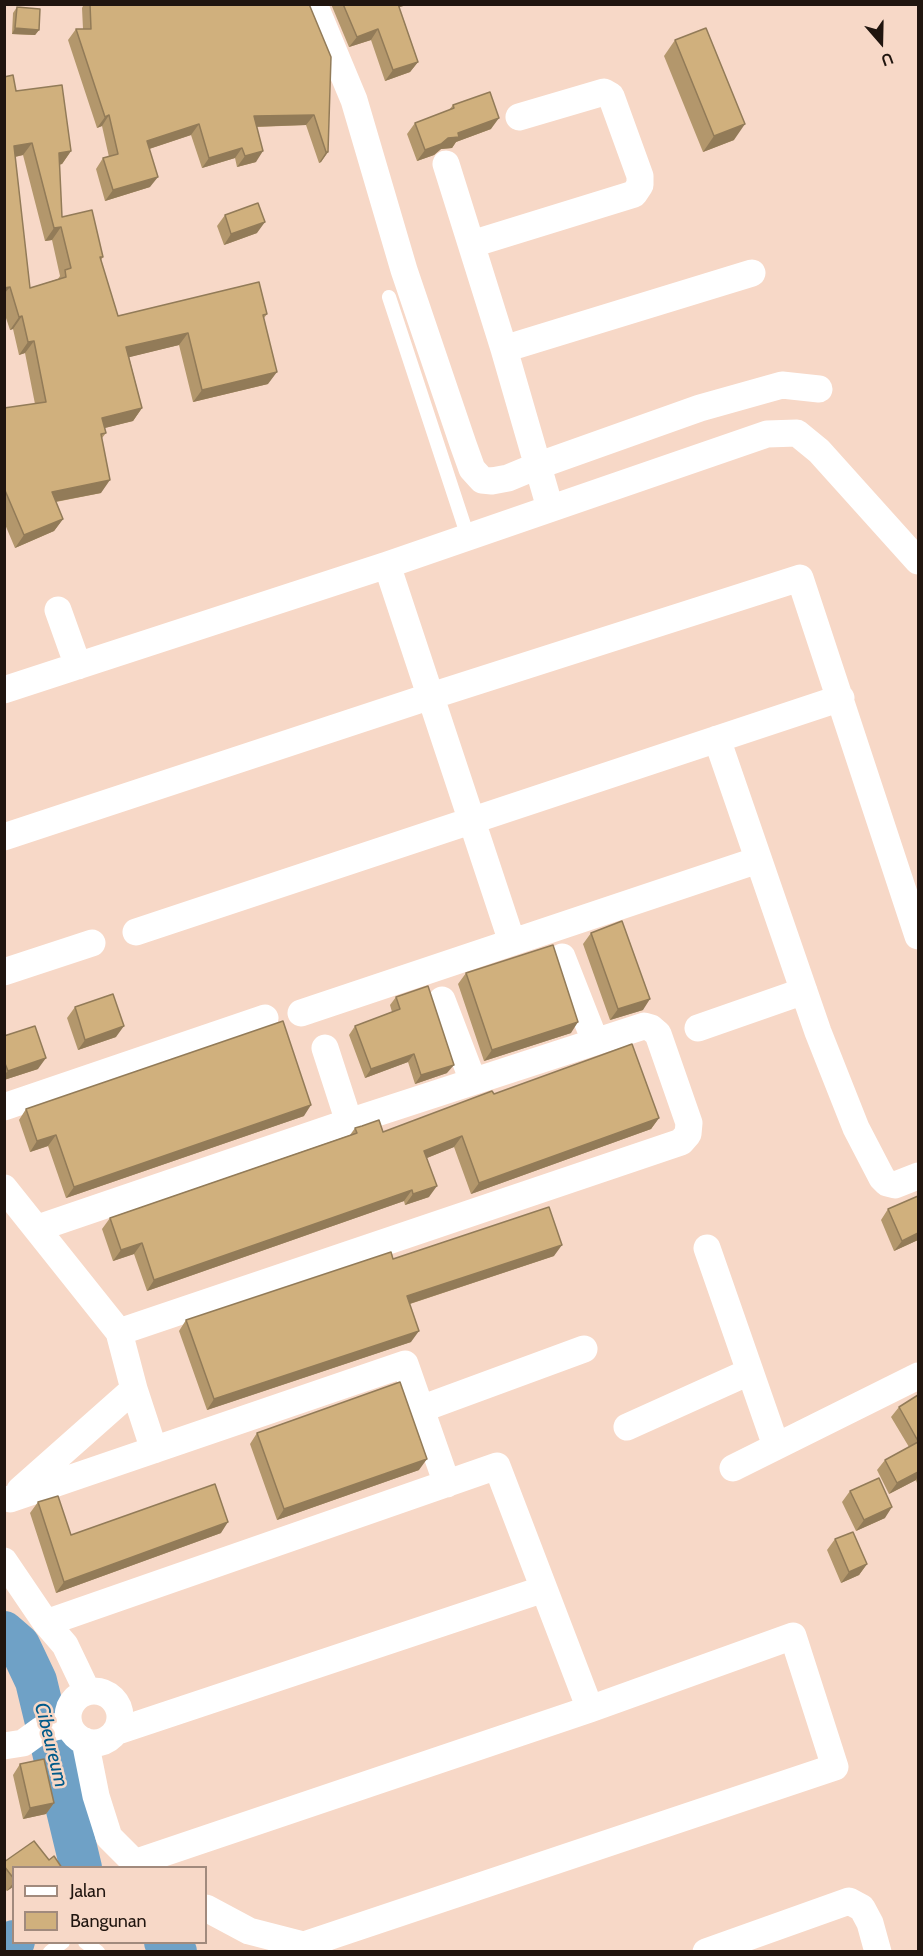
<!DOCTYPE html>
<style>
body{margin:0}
#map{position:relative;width:923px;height:1956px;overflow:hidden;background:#f7d8c7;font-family:Cabin,sans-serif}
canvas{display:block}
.frame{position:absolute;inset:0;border:6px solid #20150f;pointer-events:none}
.legend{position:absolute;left:12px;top:1866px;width:195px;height:78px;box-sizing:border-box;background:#f7d8c7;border:2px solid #a18a7d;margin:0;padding:8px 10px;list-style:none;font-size:18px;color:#20150f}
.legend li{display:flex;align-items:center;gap:12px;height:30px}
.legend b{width:30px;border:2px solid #a18a7d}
.north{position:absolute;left:851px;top:12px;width:60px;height:60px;-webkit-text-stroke:4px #f7d8c7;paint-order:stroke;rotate:160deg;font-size:16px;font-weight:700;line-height:24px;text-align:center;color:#20150f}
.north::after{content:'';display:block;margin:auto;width:21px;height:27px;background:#20150f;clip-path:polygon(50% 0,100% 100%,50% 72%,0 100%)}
</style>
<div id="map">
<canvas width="923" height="1956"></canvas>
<div class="frame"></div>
<ul class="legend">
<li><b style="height:8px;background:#fff"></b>Jalan</li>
<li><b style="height:16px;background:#d0b07d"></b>Bangunan</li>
</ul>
<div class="north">U</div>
</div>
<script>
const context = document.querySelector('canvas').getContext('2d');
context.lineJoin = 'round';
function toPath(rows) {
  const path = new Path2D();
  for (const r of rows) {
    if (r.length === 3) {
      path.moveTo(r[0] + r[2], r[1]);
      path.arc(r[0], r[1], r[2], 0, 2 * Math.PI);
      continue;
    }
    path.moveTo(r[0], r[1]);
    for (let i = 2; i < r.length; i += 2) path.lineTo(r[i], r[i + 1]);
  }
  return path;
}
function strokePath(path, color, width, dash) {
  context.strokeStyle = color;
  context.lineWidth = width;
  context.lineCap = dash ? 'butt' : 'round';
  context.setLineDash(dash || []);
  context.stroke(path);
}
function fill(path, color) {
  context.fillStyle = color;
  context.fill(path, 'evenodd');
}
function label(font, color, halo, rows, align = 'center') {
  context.font = font + ' Cabin,sans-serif';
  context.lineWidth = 5;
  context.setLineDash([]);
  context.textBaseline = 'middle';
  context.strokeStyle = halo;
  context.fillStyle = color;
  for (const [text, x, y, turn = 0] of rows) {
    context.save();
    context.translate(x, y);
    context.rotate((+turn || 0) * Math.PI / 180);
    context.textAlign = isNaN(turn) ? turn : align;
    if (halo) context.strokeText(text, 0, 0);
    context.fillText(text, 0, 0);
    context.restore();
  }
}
const river = toPath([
 [4,1632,19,1645,36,1681,81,1868],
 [165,1942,176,1952],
 [4,1948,14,1941]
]);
const service = toPath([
 [389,297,468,537],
 [85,1942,98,1952],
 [50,1952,63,1942]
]);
const minor = toPath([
 [314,4,354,100,404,270,463,444,472,469,482,480,492,481,508,478,537,466,700,408,782,385,819,389],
 [446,164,504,349,550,508],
 [472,244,634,194,640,185,640,176,611,96,604,92,519,117],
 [504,349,752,273],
 [387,565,512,942],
 [58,610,78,666],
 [4,690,387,565,767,434,797,433,819,451,918,561],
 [717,739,818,1032,856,1128,882,1178,887,1183,895,1185,918,1176],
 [4,837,431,696,800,578,918,936],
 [136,932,841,698],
 [562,957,595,1041],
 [4,972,92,943],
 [442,1000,473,1081],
 [301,1013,758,860],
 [698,1028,804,991],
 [325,1048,349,1122],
 [4,1107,265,1018],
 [4,1188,119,1332,134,1389,154,1450],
 [38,1228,349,1122,644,1026,651,1028,658,1034,689,1123,688,1134,681,1142,119,1332],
 [707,1248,776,1446],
 [421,1409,584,1349],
 [627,1427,749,1372],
 [733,1468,918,1376],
 [20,1490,134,1389],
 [10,1499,405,1364,447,1484],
 [4,1561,46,1623,65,1645,87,1691],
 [46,1623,497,1466,590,1709],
 [94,1717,26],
 [115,1732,544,1589],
 [85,1741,96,1796,109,1837,140,1868],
 [4,1746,23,1743,41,1730,69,1724],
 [134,1863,590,1709,793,1636,835,1767,301,1946],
 [206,1908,249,1931,319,1949],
 [706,1952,849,1901,862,1908,870,1923,878,1952]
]);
const wall = toPath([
 [84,4,309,4,328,152,321,162,319,163,306,125,257,127,256,162,237,167,235,158,202,168,191,135,149,149,150,187,105,201,96,169,103,158,109,157,102,126,97,128,68,40,76,29,83,29,82,8],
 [331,4,411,4,399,7,418,62,410,72,385,81,371,40,349,47],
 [17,7,39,30,35,35,12,34,13,13],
 [675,40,734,140,703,152,664,56],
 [4,77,16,91,71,151,62,164,59,165,62,217,103,257,101,260,118,316,267,314,264,318,268,384,193,402,179,345,129,357,142,408,133,421,104,428,106,433,102,438,101,493,56,502,63,519,54,531,15,548,4,522,4,408,35,404,25,353,19,355,13,329,10,330,4,312],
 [23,155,45,241,52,240,60,276,58,279,30,288,15,157],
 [453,105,491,129,456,142,452,148,441,149,434,155,417,161,407,134,415,123,449,110],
 [225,215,257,233,224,245,217,226],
 [591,933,643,1010,610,1020,583,944],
 [466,973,571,1033,484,1061,458,984],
 [396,997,447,1073,415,1084,408,1062,365,1078,349,1035,355,1026,392,1012,390,1005],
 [75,1007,116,1037,78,1050,67,1018],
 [4,1036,38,1069,4,1080],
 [494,1094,659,1118,651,1129,471,1194,454,1147,427,1158,429,1197,405,1205,404,1201,147,1291,134,1254,113,1261,102,1229,110,1218,350,1135,355,1128,383,1132],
 [26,1109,304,1116,66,1198,48,1146,30,1152,19,1120],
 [888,1209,918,1240,894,1251,881,1220],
 [554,1256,410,1304,411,1342,207,1410,179,1331,186,1320,393,1259],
 [918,1395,918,1486,916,1480,889,1494,877,1470,885,1460,909,1447,891,1417,899,1407],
 [257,1433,419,1470,277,1520,250,1444],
 [850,1491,885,1518,856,1531,842,1502],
 [38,1502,71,1535,221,1533,56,1593,30,1513],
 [835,1539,867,1564,859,1575,841,1583,827,1550],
 [20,1764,54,1803,46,1814,23,1819,13,1775],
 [49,1860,62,1868,14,1868,14,1889,13,1887,7,1891,4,1888,4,1862]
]);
const shadedWall = toPath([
 [392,4,411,4,388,10],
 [15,28,39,30,35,35,12,34],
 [378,29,371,40,349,47,357,37],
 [418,62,410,72,385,81,393,70],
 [109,115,102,126,97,128,105,117],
 [314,115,306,125,246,127,254,116],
 [499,118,491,129,456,142,452,148,441,149,434,155,417,161,425,150,458,133],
 [199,124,191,135,140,152,147,141],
 [745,124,734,140,703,152,714,136],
 [32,143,23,155,5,159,14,146],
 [242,148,235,158,202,168,209,158],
 [71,151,62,164,50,166,59,153],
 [263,151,256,162,237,167,245,156],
 [326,152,328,152,321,162,319,163],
 [158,177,150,187,105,201,113,190],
 [265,222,257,233,224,245,231,234],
 [61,227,52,240,45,241,54,228],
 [10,287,4,294,4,288],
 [22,316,13,329,10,330,19,317],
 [188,333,179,345,118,360,126,347],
 [34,341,25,353,19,355,28,342],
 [277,372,268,384,193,402,202,390],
 [142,408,133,421,93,431,102,418],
 [110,480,101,493,43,504,52,492],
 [63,519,54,531,15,548,24,535],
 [650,999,643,1010,610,1020,618,1009],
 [578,1022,571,1033,484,1061,492,1050],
 [124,1026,116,1037,78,1050,85,1040],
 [414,1054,408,1062,365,1078,371,1069],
 [46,1058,38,1069,4,1080,4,1075,8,1071],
 [454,1065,447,1073,415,1084,421,1075],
 [311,1105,304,1116,66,1198,74,1187],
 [659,1118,651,1129,471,1194,479,1183],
 [56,1135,48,1146,30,1152,37,1141],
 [462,1136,454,1147,417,1162,424,1151],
 [437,1186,429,1197,405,1205,413,1194],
 [412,1190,404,1201,147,1291,154,1280],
 [918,1233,918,1240,894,1251,902,1241],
 [142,1243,134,1254,113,1261,121,1250],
 [562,1245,554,1256,400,1307,407,1296],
 [419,1331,411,1342,207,1410,214,1399],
 [427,1459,419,1470,277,1520,284,1509],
 [918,1472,918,1476,916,1480,889,1494,897,1483],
 [892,1507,885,1518,856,1531,864,1520],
 [228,1522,221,1533,56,1593,64,1582],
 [867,1564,859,1575,841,1583,849,1572],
 [54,1803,46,1814,23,1819,30,1808],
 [14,1882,14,1886,7,1891]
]);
const building = toPath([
 [90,4,309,4,331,57,328,152,326,152,314,115,254,116,263,151,245,156,242,148,209,158,199,124,147,141,158,177,113,190,103,158,118,154,109,115,105,117,76,29,91,29,90,4],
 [343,4,398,4,418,62,393,70,378,29,357,37,343,4],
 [17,7,40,9,39,30,15,28,17,7],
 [706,28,745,124,714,136,675,40,706,28],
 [13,75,16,91,62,85,71,151,59,153,62,217,92,210,103,257,100,257,118,316,259,282,267,314,263,315,277,372,202,390,188,333,126,347,142,408,102,418,106,433,101,434,110,480,52,492,63,519,24,535,4,488,4,408,46,402,34,341,28,342,22,316,19,317,10,287,4,288,4,77,13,75],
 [32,143,54,228,61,227,71,268,65,270,66,277,30,288,14,146,32,143],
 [490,92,499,118,458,133,459,137,448,138,441,144,425,150,415,123,454,108,453,105,490,92],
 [258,203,265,222,231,234,225,215,258,203],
 [622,921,650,999,618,1009,591,933,622,921],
 [553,945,578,1022,492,1050,466,973,553,945],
 [428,986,454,1065,421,1075,414,1054,371,1069,355,1026,400,1009,396,997,428,986],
 [113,994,124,1026,85,1040,75,1007,113,994],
 [283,1021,311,1105,74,1187,56,1135,37,1141,26,1109,283,1021],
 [35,1026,46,1058,8,1071,4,1061,4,1036,35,1026],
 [632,1044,659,1118,479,1183,462,1136,424,1151,437,1186,413,1194,412,1190,154,1280,142,1243,121,1250,110,1218,357,1133,355,1128,362,1126,379,1120,383,1132,492,1091,494,1094,632,1044],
 [918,1196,918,1233,902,1241,888,1209,918,1196],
 [549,1207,562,1245,407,1296,419,1331,214,1399,186,1320,391,1252,393,1259,549,1207],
 [400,1382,427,1459,284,1509,257,1433,400,1382],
 [918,1395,918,1441,899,1407,918,1395],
 [918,1442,918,1472,897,1483,885,1460,918,1442],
 [879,1478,892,1507,864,1520,850,1491,879,1478],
 [215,1484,228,1522,64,1582,38,1502,58,1496,71,1535,215,1484],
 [853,1532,867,1564,849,1572,835,1539,853,1532],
 [44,1759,54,1803,30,1808,20,1764,44,1759],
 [34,1841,49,1860,54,1856,62,1868,14,1868,14,1879,4,1866,4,1862,34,1841]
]);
const waterNames = [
 ["Cibeureum",51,1745,76]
];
strokePath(river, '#6fa1c6', 42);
strokePath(service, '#fff', 14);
strokePath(minor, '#fff', 27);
fill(wall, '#b3976c');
fill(shadedWall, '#927b58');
fill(building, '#d0b07d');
strokePath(building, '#927b58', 1.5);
label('italic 20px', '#005a8a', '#f7d8c7', waterNames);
</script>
